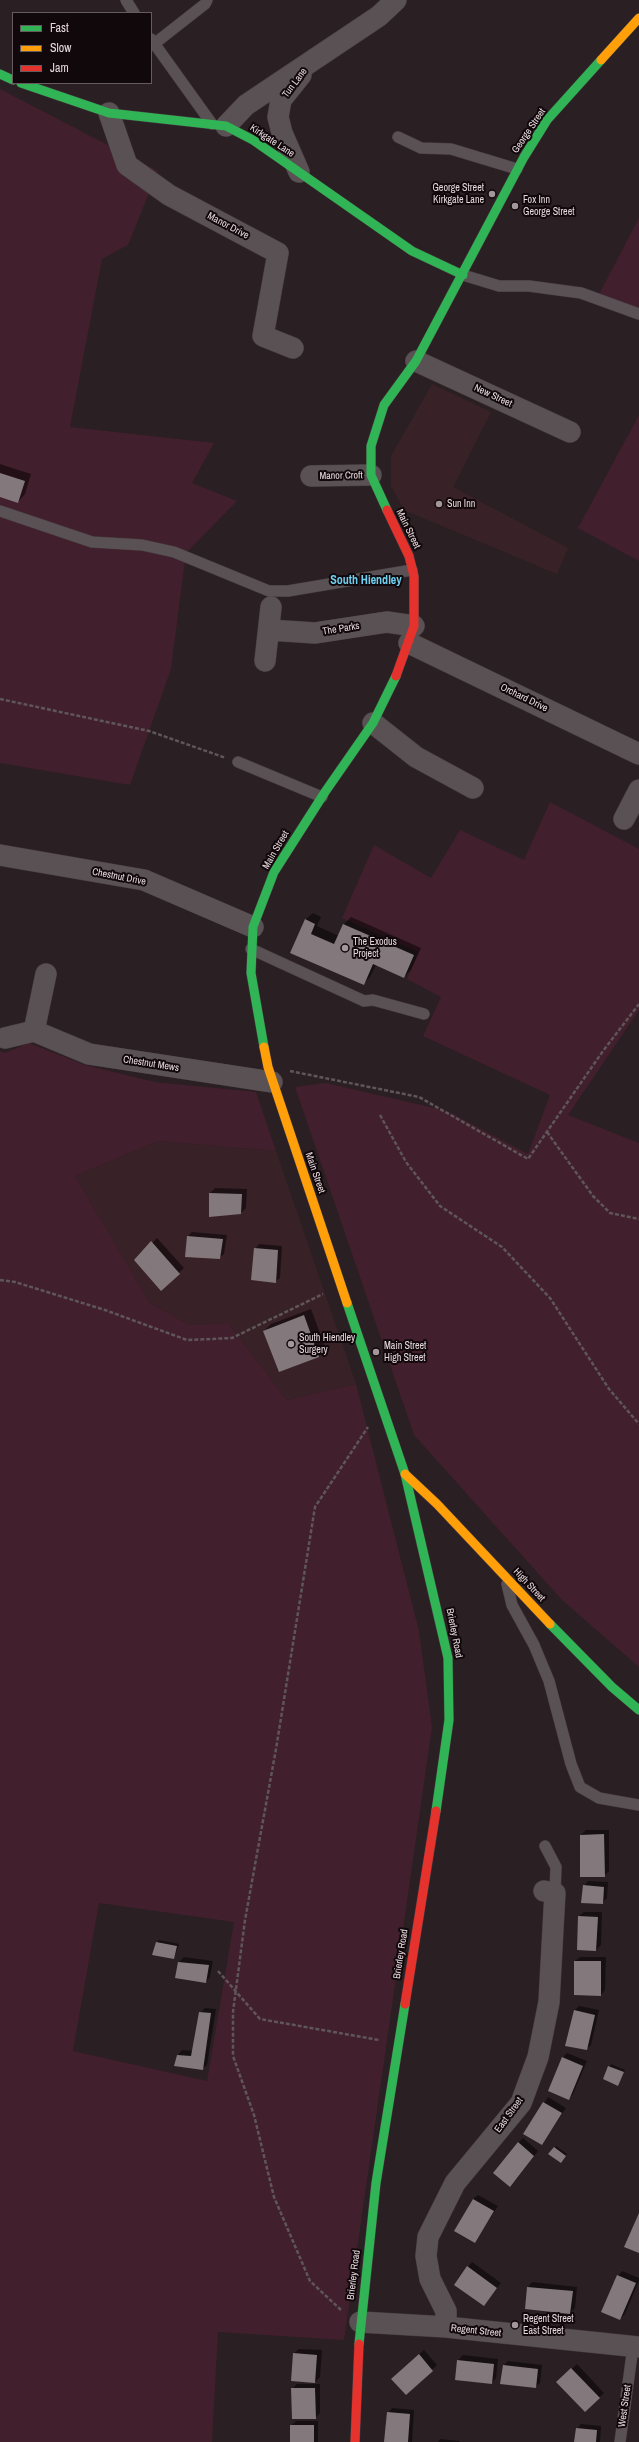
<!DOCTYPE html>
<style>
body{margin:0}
#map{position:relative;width:639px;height:2442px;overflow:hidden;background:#2a1f22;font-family:"Archivo Narrow",sans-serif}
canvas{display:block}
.legend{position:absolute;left:12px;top:12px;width:140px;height:72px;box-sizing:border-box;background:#11080b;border:1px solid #665b5f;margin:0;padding:5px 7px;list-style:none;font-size:12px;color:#e6d8dc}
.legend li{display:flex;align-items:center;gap:8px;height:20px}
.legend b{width:20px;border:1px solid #665b5f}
</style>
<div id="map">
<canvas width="639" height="2442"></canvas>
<ul class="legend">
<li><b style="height:5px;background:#30b455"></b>Fast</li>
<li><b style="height:5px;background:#ff9f0a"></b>Slow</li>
<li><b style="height:5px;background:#e5322d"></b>Jam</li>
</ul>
</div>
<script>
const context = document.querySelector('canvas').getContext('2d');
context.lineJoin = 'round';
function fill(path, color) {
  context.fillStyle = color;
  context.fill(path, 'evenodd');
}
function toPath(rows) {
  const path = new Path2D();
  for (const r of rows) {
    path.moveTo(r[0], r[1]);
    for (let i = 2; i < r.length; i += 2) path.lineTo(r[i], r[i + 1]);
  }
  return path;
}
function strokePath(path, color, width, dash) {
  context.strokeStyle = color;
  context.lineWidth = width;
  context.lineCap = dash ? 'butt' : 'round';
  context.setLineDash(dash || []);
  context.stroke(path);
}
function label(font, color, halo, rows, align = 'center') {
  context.font = font + ' "Archivo Narrow",sans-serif';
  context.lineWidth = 4;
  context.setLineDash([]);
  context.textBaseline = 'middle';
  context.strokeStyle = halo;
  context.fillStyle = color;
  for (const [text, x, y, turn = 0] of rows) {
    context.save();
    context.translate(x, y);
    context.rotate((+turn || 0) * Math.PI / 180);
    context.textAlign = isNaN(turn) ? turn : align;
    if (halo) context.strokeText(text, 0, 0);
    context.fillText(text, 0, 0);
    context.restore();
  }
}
const built = toPath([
 [432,384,491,412,453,487,568,548,557,574,404,510,391,486,391,456],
 [158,1141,276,1151,356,1384,287,1400,228,1323,190,1325,150,1303,75,1176]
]);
const green = toPath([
 [0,89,158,171,128,245,102,259,70,427,214,443,192,483,237,501,186,553,171,669,130,785,0,763],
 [639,218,639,314,597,298],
 [639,415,639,561,578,528],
 [550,802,639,849,639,1010,568,1115,639,1143,639,1667,562,1600,414,1435,295,1087,326,1083,447,1111,528,1154,550,1095,423,1036,441,997,407,979,418,952,342,918,374,845,431,878,460,830,524,860],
 [29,1043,85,1065,155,1082,256,1092,276,1151,158,1141,75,1176,150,1303,190,1325,228,1323,287,1400,356,1384,419,1631,432,1727,344,2340,218,2332,212,2442,0,2442,0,1051,5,1053],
 [99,1903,234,1922,207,2081,73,2051]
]);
const shadow = toPath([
 [0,464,31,474,25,494,18,502,0,496],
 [313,913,321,917,317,926,339,936,344,924,351,917,421,948,411,970,404,977,376,965,370,977,363,984,291,952,305,920],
 [215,1188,247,1189,246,1208,241,1213,210,1193],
 [192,1232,227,1235,224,1254,219,1258,188,1236],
 [157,1238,184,1268,161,1289,136,1260],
 [259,1244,282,1246,280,1278,275,1282,255,1249],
 [311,1309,326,1349,319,1356,280,1371,264,1331,271,1324],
 [586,1830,609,1830,609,1871,604,1876,581,1835],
 [588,1881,608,1882,607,1898,602,1903,584,1886],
 [584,1912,602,1912,601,1945,596,1950,579,1916],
 [159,1940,179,1944,174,1958,157,1942],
 [184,1957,213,1961,210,1977,206,1982,179,1962],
 [580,1957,606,1957,605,1990,601,1995,575,1961],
 [579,2006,599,2010,591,2045,586,2049,575,2010],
 [205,2008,216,2009,207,2065,202,2069,178,2055,182,2050,193,2051,200,2013],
 [567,2053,587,2061,573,2094,569,2099,562,2058],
 [611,2064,625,2070,618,2085,604,2079],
 [548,2097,566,2108,542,2144,525,2133],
 [523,2138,538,2151,515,2181,518,2143],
 [556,2146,567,2154,561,2162,554,2148],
 [478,2195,498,2206,475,2242,473,2199],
 [472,2262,501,2283,484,2305,468,2267],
 [622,2271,639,2278,639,2281,625,2314,620,2319,618,2276],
 [532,2282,577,2287,575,2308,570,2313,526,2308,528,2287],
 [299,2349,322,2350,320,2377,315,2382,292,2380,294,2353],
 [424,2350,437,2365,406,2394,397,2374],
 [463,2355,498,2359,496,2378,492,2383,456,2379,458,2360],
 [508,2361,542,2365,540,2383,535,2387,504,2365],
 [577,2364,604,2393,585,2411,558,2382],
 [297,2384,320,2384,320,2413,315,2418,292,2389],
 [392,2408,414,2410,412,2442,385,2442,388,2413],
 [296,2421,318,2421,318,2442,291,2442,291,2426],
 [581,2424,601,2426,600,2442,576,2442,577,2429],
 [440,2439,460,2441,459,2442,438,2442]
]);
const building = toPath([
 [0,473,25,481,18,503,0,497],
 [305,919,315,924,311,934,334,944,343,924,414,955,404,978,373,964,364,985,290,953],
 [209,1193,242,1194,241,1214,209,1217],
 [187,1236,223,1239,220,1259,185,1257],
 [151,1241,180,1274,161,1291,134,1260],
 [254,1248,278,1250,276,1283,251,1280],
 [304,1315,319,1357,279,1372,263,1331],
 [604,1834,605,1877,580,1877,580,1835],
 [583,1885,604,1887,603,1904,581,1903],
 [578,1916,598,1917,596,1951,577,1950],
 [156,1942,177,1946,174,1959,152,1955],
 [574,1961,601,1961,601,1996,574,1995],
 [178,1962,209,1965,206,1983,175,1978],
 [574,2010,595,2015,587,2050,565,2046],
 [199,2012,211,2013,203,2070,174,2066,177,2055,191,2056],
 [562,2057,583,2066,569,2100,548,2091],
 [608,2066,624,2072,618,2086,603,2079],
 [543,2102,562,2113,542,2145,523,2134],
 [518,2142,534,2156,510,2187,493,2173],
 [554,2147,566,2156,561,2163,548,2154],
 [473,2199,494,2211,475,2243,454,2231],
 [639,2213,639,2253,624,2247],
 [467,2266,497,2288,484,2306,454,2285],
 [617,2275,636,2283,620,2320,601,2312],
 [527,2287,573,2291,570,2314,525,2309],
 [293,2353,317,2355,315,2383,291,2381],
 [419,2354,433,2371,406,2395,391,2379],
 [457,2360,494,2364,492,2384,455,2380],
 [503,2365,538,2369,536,2388,500,2384],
 [571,2368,600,2398,585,2412,556,2382],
 [291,2388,315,2388,316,2419,292,2419],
 [387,2412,410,2414,408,2442,384,2442],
 [290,2425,314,2425,314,2442,290,2442],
 [576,2428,597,2430,596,2442,574,2442]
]);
const path = toPath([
 [0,699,149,731,226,758],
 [290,1071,419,1097,528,1159,603,1051,639,1004],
 [380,1115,406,1162,440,1206,502,1247,550,1298,609,1389,639,1424],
 [547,1132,593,1196,610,1213,639,1219],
 [0,1280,15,1282,105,1310,187,1340,232,1338,323,1294],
 [218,1971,260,2019,379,2040],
 [341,2310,310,2281,274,2197,254,2115,233,2056,233,2012,245,1920,276,1749,315,1507,368,1427]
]);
const lane = toPath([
 [126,0,134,13],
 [151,39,212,124],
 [154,44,205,4,207,0],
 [398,137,421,148,451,149,517,169],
 [463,275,499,286,529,286,581,293,639,314],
 [0,511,92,542,142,545,174,552,269,591,288,591,412,570],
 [238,762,322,797],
 [251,949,364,1001,373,1000,424,1014],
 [507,1584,512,1605,534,1645,549,1681,571,1764,580,1787,599,1798,639,1805],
 [545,1846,556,1867,555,1893],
 [620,2442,633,2347]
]);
const street = toPath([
 [109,113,127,165,169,195,278,253,263,336,293,348],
 [226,126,246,105,379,16,396,0],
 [299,172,282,133,278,117,281,100,301,75],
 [416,361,570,432],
 [311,476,371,475],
 [269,630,315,633,387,622,414,626],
 [409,643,639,754],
 [265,661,271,607],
 [373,723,416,757,473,788],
 [624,819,639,790],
 [0,855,144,880,253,927],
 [34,1031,89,1054,272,1082],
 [5,1038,34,1031,46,974],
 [360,2322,446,2327,639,2347],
 [446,2327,446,2311,430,2279,426,2256,428,2237,455,2183,521,2103,538,2057,549,2002,554,1910,555,1893,544,1891]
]);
const fast = toPath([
 [0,74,13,80],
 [21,83,109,113,226,126,253,140,412,251,463,275],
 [387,510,371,475,371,446,384,405,416,361,524,157,547,120,601,60],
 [264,1047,251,973,253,927,274,872,325,792,373,723,396,676],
 [347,1303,405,1474,448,1658,449,1720,436,1811],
 [550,1624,612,1687,639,1710],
 [359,2344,376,2183,405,2004]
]);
const slow = toPath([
 [601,60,639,18],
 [264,1047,268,1067,347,1303],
 [405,1474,437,1504,550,1624]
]);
const jam = toPath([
 [387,510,409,556,414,576,414,626,396,676],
 [405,2004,436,1811],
 [355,2442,359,2344]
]);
const markers = [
 [492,194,4,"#a4979b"],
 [515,206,4,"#a4979b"],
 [439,504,4,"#a4979b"],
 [345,948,4,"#a4979b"],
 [291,1344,4,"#a4979b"],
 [376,1352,4,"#a4979b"],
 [515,2325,4,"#a4979b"]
];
const streetNames = [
 ["Tun Lane",295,83,-53],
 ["George Street",529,131,-56],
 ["Kirkgate Lane",272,141,33],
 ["Manor Drive",228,226,28],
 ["New Street",493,396,25],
 ["Manor Croft",341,476,-1],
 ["Main Street",408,529,64],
 ["The Parks",341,629,-9],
 ["Orchard Drive",524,698,26],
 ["Main Street",276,850,-60],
 ["Chestnut Drive",119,877,11],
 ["Chestnut Mews",151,1064,9],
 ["Main Street",315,1173,71],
 ["High Street",529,1585,47],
 ["Brierley Road",454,1633,79],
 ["Brierley Road",401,1954,-81],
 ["East Street",509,2115,-54],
 ["Brierley Road",354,2275,-83],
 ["Regent Street",476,2331,6],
 ["West Street",625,2406,-82]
];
const poiNames = [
 ["George Street",484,188,"right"],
 ["Kirkgate Lane",484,200,"right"],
 ["Fox Inn",523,200],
 ["George Street",523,212],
 ["Sun Inn",447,504],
 ["The Exodus",353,942],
 ["Project",353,954],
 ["South Hiendley",299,1338],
 ["Surgery",299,1350],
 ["Main Street",384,1346],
 ["High Street",384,1358],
 ["Regent Street",523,2319],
 ["East Street",523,2331]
];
const quarterNames = [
 ["South Hiendley",366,581]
];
fill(built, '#392128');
fill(green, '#421f2c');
fill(shadow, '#0007');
fill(building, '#83797c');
strokePath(lane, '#443a3e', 12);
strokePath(street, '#443a3e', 22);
strokePath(fast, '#443a3e', 10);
strokePath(slow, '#443a3e', 10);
strokePath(jam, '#443a3e', 10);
strokePath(path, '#5e5658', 2.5, [4, 2]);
strokePath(lane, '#5a5154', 11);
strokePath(street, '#5a5154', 21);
strokePath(fast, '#30b455', 9);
strokePath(slow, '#ff9f0a', 9);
strokePath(jam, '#e5322d', 9);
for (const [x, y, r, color] of markers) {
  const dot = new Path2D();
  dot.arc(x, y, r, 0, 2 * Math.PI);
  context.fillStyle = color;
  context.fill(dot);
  strokePath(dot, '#11080b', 1.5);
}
label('10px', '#e6d8dc', '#11080b', streetNames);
label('10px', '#e6d8dc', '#11080b', poiNames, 'left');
label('bold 12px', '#70cfef', '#11080b', quarterNames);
</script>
